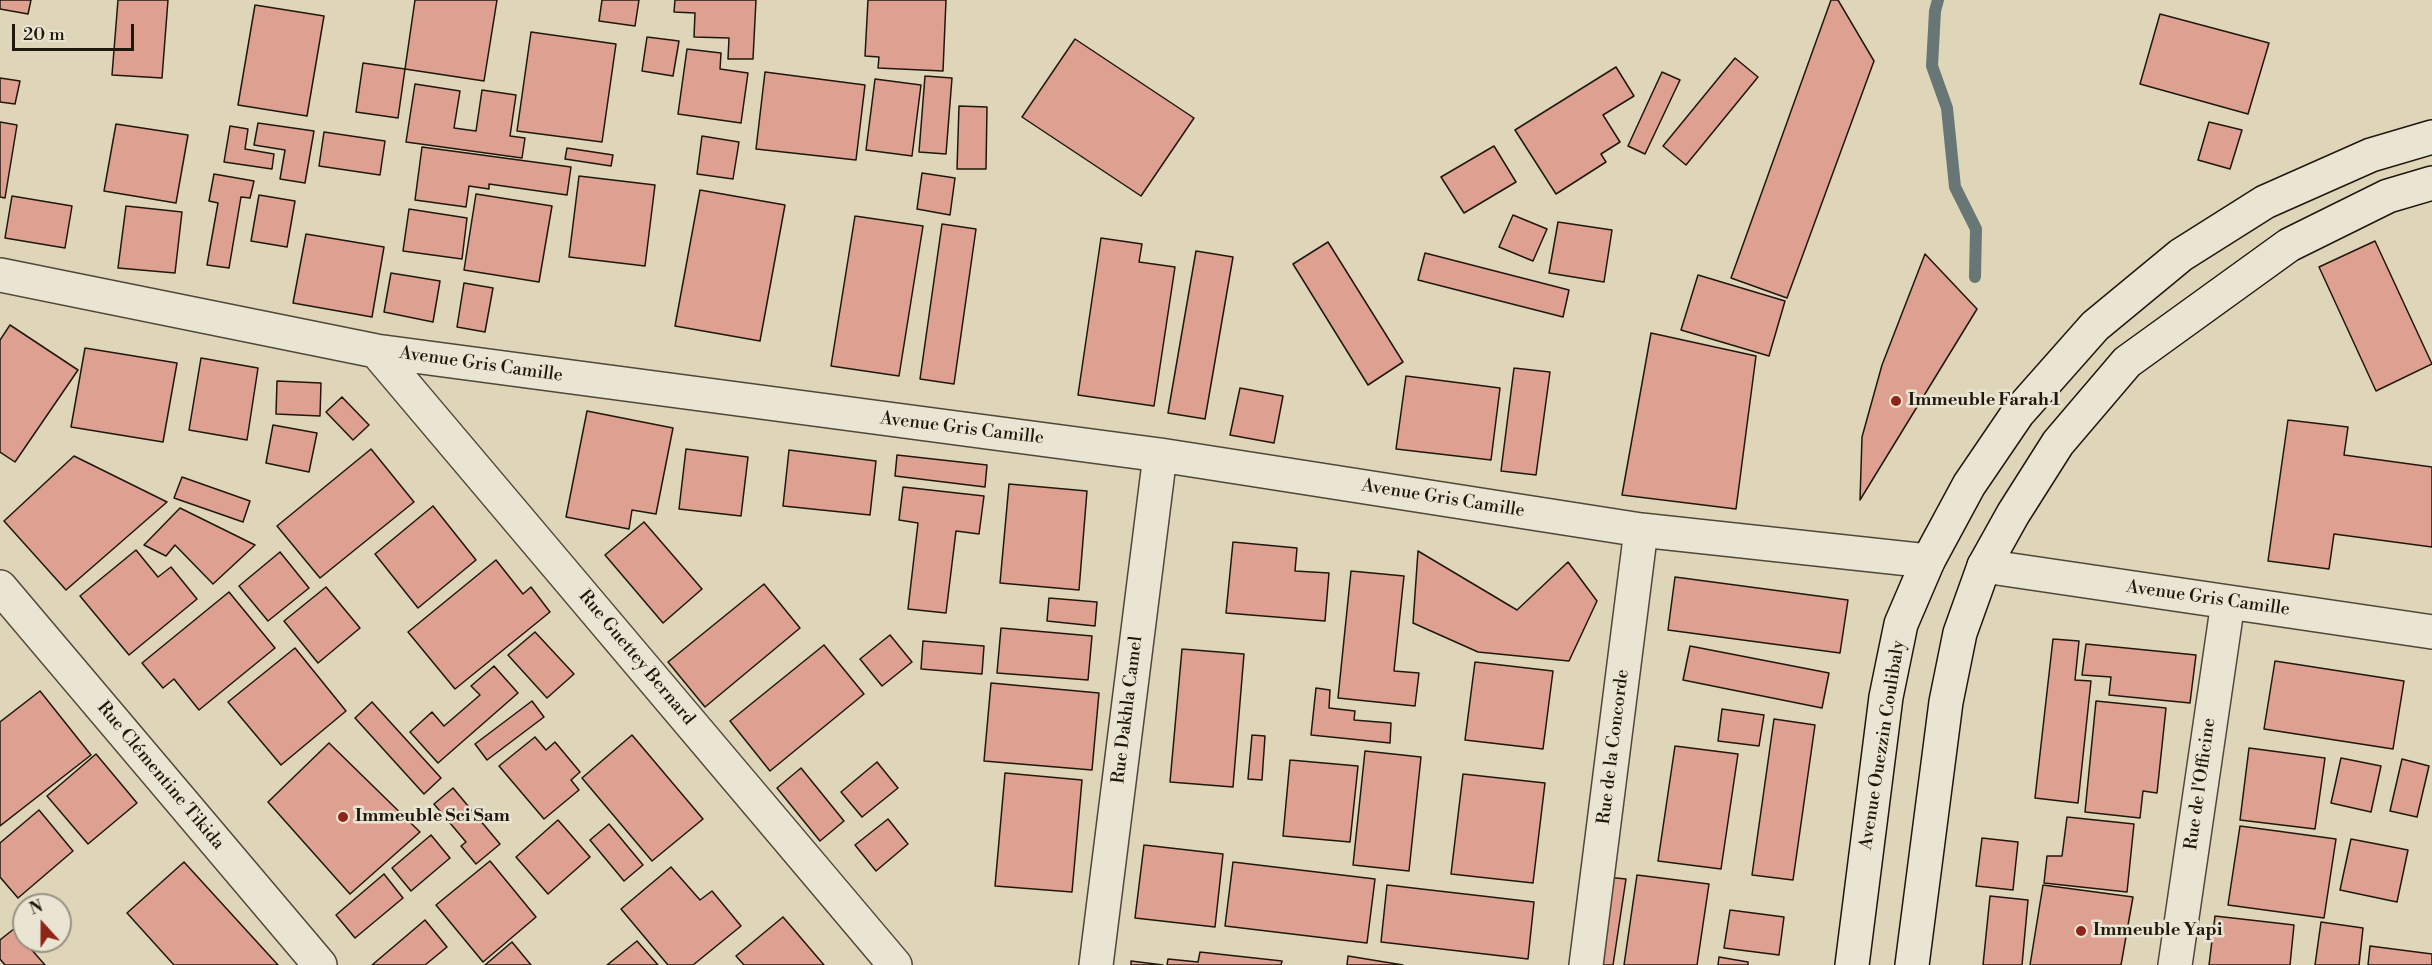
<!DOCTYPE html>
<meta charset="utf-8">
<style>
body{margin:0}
#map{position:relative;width:2432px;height:965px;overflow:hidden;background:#dfd6ba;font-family:"Libre Bodoni",serif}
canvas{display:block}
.north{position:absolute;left:12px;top:893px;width:60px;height:60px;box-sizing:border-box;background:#eae4d2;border:2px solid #999283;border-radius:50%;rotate:339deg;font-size:16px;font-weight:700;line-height:24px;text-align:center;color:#20170d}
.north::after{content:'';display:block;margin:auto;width:21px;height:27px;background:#8f2418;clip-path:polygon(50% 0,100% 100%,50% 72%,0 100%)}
.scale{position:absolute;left:12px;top:24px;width:122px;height:27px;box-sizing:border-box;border:3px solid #20170d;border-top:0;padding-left:8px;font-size:18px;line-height:21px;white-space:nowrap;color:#20170d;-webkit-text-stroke:4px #eae4d2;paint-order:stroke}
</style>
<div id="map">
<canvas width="2432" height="965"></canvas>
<div class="north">N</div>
<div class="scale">20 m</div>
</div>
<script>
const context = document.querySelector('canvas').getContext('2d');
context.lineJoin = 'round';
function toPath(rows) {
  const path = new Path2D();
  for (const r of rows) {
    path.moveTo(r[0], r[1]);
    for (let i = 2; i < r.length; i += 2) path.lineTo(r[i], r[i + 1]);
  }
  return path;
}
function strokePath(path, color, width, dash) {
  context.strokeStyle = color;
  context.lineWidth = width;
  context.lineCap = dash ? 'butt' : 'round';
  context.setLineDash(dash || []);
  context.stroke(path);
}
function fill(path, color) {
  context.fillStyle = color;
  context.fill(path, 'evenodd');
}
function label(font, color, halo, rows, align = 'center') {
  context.font = font + ' "Libre Bodoni",serif';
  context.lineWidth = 5;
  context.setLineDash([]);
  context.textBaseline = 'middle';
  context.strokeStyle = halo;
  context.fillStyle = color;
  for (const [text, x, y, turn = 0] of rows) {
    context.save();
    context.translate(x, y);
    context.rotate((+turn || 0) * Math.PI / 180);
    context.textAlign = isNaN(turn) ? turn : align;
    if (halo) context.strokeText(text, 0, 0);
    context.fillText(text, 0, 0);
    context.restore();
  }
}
const stream = toPath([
 [1938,0,1935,11,1932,66,1947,108,1955,187,1976,229,1975,277]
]);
const building = toPath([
 [0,0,31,0,28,14,0,9,0,0],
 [118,0,168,0,162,78,112,75,118,0],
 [415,0,497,0,484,81,405,69,415,0],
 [602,0,639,0,635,26,599,21,602,0],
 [675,0,756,0,753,59,728,59,729,38,694,37,695,13,674,12,675,0],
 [868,0,946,0,943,71,878,68,879,57,865,56,868,0],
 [1831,0,1838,0,1874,61,1787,298,1731,278,1831,0],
 [255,5,324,16,307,116,238,105,255,5],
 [2160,14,2269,43,2248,114,2140,84,2160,14],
 [531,32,616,44,602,142,517,131,531,32],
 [647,37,679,41,673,76,642,71,647,37],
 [1075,39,1194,118,1141,196,1022,117,1075,39],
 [687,49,721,53,720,69,748,73,741,123,678,114,687,49],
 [1735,58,1758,77,1686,165,1663,146,1735,58],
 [363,63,405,69,398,118,356,112,363,63],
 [1616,67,1634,96,1603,115,1620,142,1601,154,1606,162,1556,194,1515,130,1616,67],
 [765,72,865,85,856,160,756,149,765,72],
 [1662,72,1680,80,1645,154,1628,146,1662,72],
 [925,76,952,78,946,154,919,152,925,76],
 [0,78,20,81,15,104,0,102,0,78],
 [875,79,921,85,912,156,866,150,875,79],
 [415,84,460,91,454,128,476,131,482,90,516,95,510,136,525,138,522,158,406,142,415,84],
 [959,106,987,107,986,169,957,169,959,106],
 [0,122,17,125,5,198,0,197,0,122],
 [2209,122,2242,130,2230,169,2198,160,2209,122],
 [258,123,314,131,305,183,280,179,285,150,254,145,258,123],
 [116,124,188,135,176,203,104,191,116,124],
 [230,126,248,129,245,149,274,154,272,169,224,162,230,126],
 [324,132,385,141,380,175,319,166,324,132],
 [702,136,739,142,733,179,697,174,702,136],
 [1494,146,1516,182,1464,213,1441,177,1494,146],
 [422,147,571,167,567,195,489,184,489,189,469,186,466,207,415,200,422,147],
 [567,148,613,155,611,166,565,159,567,148],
 [922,173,955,178,950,215,917,209,922,173],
 [214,174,254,181,250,198,241,197,229,268,207,265,218,203,209,201,214,174],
 [579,176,655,185,645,266,569,257,579,176],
 [700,190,785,205,760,341,675,326,700,190],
 [476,194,552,206,539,282,464,270,476,194],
 [259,195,295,201,287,247,251,241,259,195],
 [12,196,72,206,65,248,5,238,12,196],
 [126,206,182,212,175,273,118,268,126,206],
 [409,209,467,218,462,259,403,251,409,209],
 [1513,215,1547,229,1533,261,1499,247,1513,215],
 [855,216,923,226,899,376,831,366,855,216],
 [1558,222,1612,230,1604,282,1549,273,1558,222],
 [942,224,976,229,954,384,920,379,942,224],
 [306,234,384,247,372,317,293,303,306,234],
 [1101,238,1142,244,1139,262,1175,267,1154,406,1078,395,1101,238],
 [2375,241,2432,364,2376,391,2319,267,2375,241],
 [1328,242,1403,362,1368,385,1293,264,1328,242],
 [1196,251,1233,257,1205,419,1168,413,1196,251],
 [1425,253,1569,290,1563,317,1418,280,1425,253],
 [1925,254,1977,309,1860,500,1862,437,1882,365,1925,254],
 [391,273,440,281,433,322,384,312,391,273],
 [1698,275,1785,301,1769,356,1681,330,1698,275],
 [464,283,493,288,485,332,457,327,464,283],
 [10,325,78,370,15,462,0,452,0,340,10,325],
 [1651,333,1756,356,1736,509,1622,495,1651,333],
 [85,348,177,363,163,442,71,427,85,348],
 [201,358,258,368,247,440,189,430,201,358],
 [1514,368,1550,372,1536,475,1501,471,1514,368],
 [1406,376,1500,388,1491,460,1396,449,1406,376],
 [277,381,321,383,320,416,276,414,277,381],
 [1240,388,1283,396,1274,443,1230,435,1240,388],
 [342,397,369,425,353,440,326,412,342,397],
 [587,411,673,428,656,514,632,510,629,529,566,517,587,411],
 [2288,420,2348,427,2344,455,2432,467,2432,547,2334,534,2329,569,2268,561,2288,420],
 [273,425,317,433,309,472,266,463,273,425],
 [371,449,414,502,320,578,277,526,371,449],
 [686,449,748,457,741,516,679,509,686,449],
 [789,450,876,461,870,515,783,506,789,450],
 [897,455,987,465,985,487,895,476,897,455],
 [74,456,167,502,66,590,4,521,74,456],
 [182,477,250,501,243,522,174,498,182,477],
 [1009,484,1087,491,1079,590,1000,583,1009,484],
 [903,487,984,496,979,534,956,531,946,613,908,609,918,523,899,520,903,487],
 [433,506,476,560,418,608,375,554,433,506],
 [180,508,255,545,213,584,175,545,166,556,144,545,180,508],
 [644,522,702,589,663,623,605,555,644,522],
 [1233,542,1297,548,1295,571,1329,573,1325,621,1226,613,1233,542],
 [136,550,158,577,171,567,197,599,129,655,80,596,136,550],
 [1418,551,1517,610,1568,562,1597,601,1569,661,1478,652,1413,623,1418,551],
 [280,552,309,588,268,621,239,586,280,552],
 [496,560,523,594,531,587,550,612,455,689,408,632,496,560],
 [1351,571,1404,576,1394,671,1419,673,1415,706,1338,698,1351,571],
 [1675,577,1848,600,1840,653,1668,630,1675,577],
 [764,584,800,628,705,707,668,662,764,584],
 [326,587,360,628,318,663,284,621,326,587],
 [229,592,275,648,199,710,174,679,163,688,142,663,229,592],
 [1049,598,1097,602,1095,626,1047,621,1049,598],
 [1001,628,1092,636,1088,680,997,673,1001,628],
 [535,632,574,674,547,698,508,655,535,632],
 [890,635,912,662,882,686,860,659,890,635],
 [2053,639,2079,641,2075,680,2091,681,2078,803,2035,798,2053,639],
 [923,641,984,646,982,674,921,669,923,641],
 [2086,644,2196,655,2190,703,2109,695,2111,677,2082,675,2086,644],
 [824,645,864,694,770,771,730,721,824,645],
 [1690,646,1829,673,1822,708,1683,680,1690,646],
 [295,648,346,711,281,765,228,702,295,648],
 [1182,649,1244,654,1233,787,1170,782,1182,649],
 [2275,661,2404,681,2393,749,2264,729,2275,661],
 [1475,662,1553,671,1543,749,1465,740,1475,662],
 [494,666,518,693,438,763,410,732,432,712,444,726,480,695,471,686,494,666],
 [991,683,1099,693,1092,770,984,761,991,683],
 [1316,688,1330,690,1329,708,1355,711,1354,720,1391,723,1390,743,1311,735,1316,688],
 [40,691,91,755,0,826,0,722,40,691],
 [532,701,544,717,487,760,475,744,532,701],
 [2096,701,2166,708,2157,793,2143,791,2140,818,2085,812,2096,701],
 [372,702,441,778,424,794,355,718,372,702],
 [1722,709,1764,715,1759,746,1718,741,1722,709],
 [1774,719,1815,725,1793,880,1752,875,1774,719],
 [632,735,703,819,652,861,582,778,632,735],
 [1252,735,1265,736,1262,780,1248,779,1252,735],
 [535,737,546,750,555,742,580,772,571,780,579,790,544,819,499,766,535,737],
 [329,743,420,832,350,894,268,802,329,743],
 [1675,746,1738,754,1721,869,1658,861,1675,746],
 [2249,748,2325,758,2315,829,2240,820,2249,748],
 [1365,751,1421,757,1409,871,1353,865,1365,751],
 [96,754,137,803,88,844,47,796,96,754],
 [2341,758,2381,766,2371,812,2331,803,2341,758],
 [2402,759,2429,766,2417,817,2390,811,2402,759],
 [1290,760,1358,766,1350,842,1283,836,1290,760],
 [877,762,898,788,862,817,841,792,877,762],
 [801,768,844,821,820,841,777,788,801,768],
 [1005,773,1082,780,1072,892,995,886,1005,773],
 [1463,774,1545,783,1533,883,1451,874,1463,774],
 [453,788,500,844,476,864,461,846,466,842,434,804,453,788],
 [39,810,73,851,18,898,0,877,0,843,39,810],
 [2067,817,2134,824,2127,892,2044,883,2047,856,2062,856,2067,817],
 [888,819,908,844,876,871,855,845,888,819],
 [558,820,590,857,548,894,516,857,558,820],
 [609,824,643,865,624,881,590,840,609,824],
 [2240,826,2336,839,2324,918,2228,905,2240,826],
 [431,835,450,858,411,891,392,868,431,835],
 [1982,838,2018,842,2013,890,1976,886,1982,838],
 [2351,839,2408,850,2397,902,2340,890,2351,839],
 [1144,845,1223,854,1215,927,1135,918,1144,845],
 [490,861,536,917,483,962,436,905,490,861],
 [184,862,278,965,174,965,127,913,184,862],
 [1233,862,1375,879,1367,943,1225,926,1233,862],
 [671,867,700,900,712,891,741,926,693,965,668,965,621,909,671,867],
 [384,874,403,898,355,938,336,915,384,874],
 [1637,875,1709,884,1697,965,1624,965,1637,875],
 [1606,877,1626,879,1613,965,1593,965,1606,877],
 [1387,885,1534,902,1528,959,1381,942,1387,885],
 [2043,885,2133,897,2121,965,2030,965,2043,885],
 [1990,896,2028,900,2022,965,1983,965,1990,896],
 [1730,910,1784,917,1779,955,1724,948,1730,910],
 [2215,916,2294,925,2290,965,2209,965,2215,916],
 [783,917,824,965,744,965,736,956,783,917],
 [425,920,447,947,425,965,372,965,425,920],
 [2321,922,2363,928,2359,965,2315,965,2321,922],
 [15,928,24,941,45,965,5,965,0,959,0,940,15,928],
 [637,941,658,965,607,965,637,941],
 [512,942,531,965,485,965,512,942],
 [2370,946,2432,954,2432,965,2368,965,2370,946],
 [1200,952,1282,961,1281,965,1167,965,1168,959,1198,962,1200,952],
 [1348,956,1403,965,1347,965,1348,956],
 [1719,957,1748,962,1748,965,1718,965,1719,957],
 [1131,961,1163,965,1131,965,1131,961]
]);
const street = toPath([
 [0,275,376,351,1160,455,1641,530,1928,561],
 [376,351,895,965],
 [1984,566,2432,632],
 [0,587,320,965],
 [1096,965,1160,455],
 [1586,965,1641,530],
 [2175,965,2228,602]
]);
const secondary = toPath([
 [1852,965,1886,697,1901,624,1928,561,1969,485,2018,413,2095,326,2181,255,2265,202,2371,155,2432,137],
 [1912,965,1946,702,1960,633,1984,566,2013,514,2058,443,2127,362,2289,245,2388,196,2432,183]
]);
const markers = [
 [1896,401,6,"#8f2418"],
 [343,817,6,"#8f2418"],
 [2081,931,6,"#8f2418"]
];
const streetNames = [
 ["Avenue Gris Camille",481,365,8],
 ["Avenue Gris Camille",962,429,7],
 ["Avenue Gris Camille",1443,499,9],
 ["Avenue Gris Camille",2208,599,8],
 ["Rue Guettey Bernard",636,658,50],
 ["Rue Dakhla Camel",1128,710,-83],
 ["Avenue Ouezzin Coulibaly",1883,745,-81],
 ["Rue de la Concorde",1614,747,-83],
 ["Rue Clémentine Tikida",160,776,50],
 ["Rue de l'Officine",2201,784,-82]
];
const poiNames = [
 ["Immeuble Farah 1",1908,401],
 ["Immeuble Sci Sam",355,817],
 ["Immeuble Yapi",2093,931]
];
strokePath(stream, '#697676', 12);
fill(building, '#dda091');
strokePath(building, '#20170d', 1.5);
strokePath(street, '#504738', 36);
strokePath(secondary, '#20170d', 36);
strokePath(street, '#eae4d2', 33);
strokePath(secondary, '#eae4d2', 33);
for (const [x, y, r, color] of markers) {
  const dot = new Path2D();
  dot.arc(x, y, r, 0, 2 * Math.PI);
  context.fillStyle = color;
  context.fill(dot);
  strokePath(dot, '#eae4d2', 2);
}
label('18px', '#20170d', '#eae4d2', streetNames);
label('bold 18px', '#20170d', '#eae4d2', poiNames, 'left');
</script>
